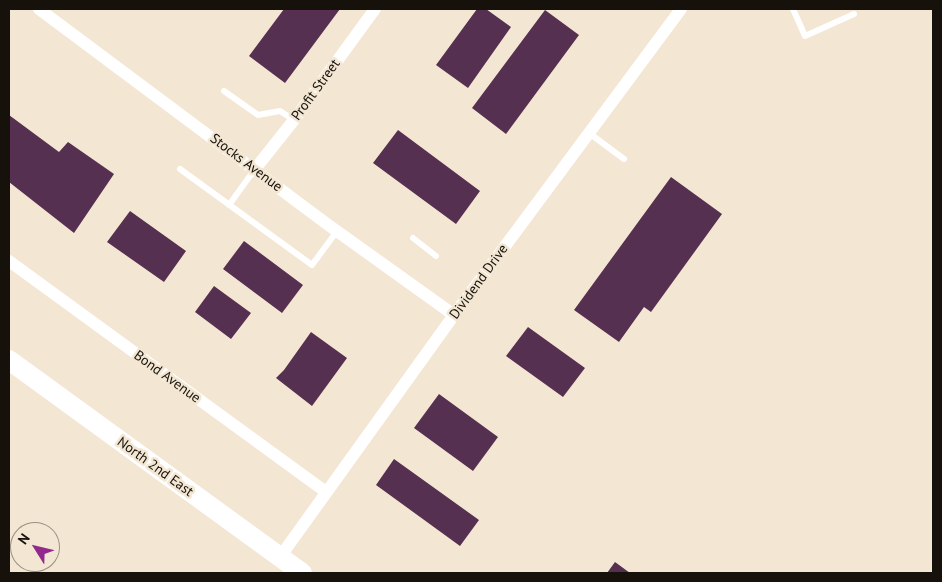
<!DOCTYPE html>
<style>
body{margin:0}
#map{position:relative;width:942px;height:582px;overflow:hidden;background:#f3e6d3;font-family:"PT Sans",sans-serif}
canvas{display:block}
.frame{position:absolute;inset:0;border:10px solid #16120b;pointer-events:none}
.north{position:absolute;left:10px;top:522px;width:50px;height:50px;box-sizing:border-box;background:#f3e6d3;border:1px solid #9b9183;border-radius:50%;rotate:306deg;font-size:14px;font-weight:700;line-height:20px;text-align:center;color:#16120b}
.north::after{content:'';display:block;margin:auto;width:18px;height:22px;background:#922a8e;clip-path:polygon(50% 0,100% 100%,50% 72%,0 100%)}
</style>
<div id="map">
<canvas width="942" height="582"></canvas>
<div class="frame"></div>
<div class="north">N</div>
</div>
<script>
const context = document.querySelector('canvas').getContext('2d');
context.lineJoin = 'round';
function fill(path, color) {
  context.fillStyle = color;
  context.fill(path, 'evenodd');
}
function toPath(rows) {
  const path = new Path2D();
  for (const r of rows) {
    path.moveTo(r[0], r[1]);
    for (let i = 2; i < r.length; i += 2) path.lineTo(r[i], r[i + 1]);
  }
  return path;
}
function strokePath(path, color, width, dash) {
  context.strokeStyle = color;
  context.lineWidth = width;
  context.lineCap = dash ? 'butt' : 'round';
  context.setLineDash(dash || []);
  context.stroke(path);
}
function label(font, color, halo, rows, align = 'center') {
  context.font = font + ' "PT Sans",sans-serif';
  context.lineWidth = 5;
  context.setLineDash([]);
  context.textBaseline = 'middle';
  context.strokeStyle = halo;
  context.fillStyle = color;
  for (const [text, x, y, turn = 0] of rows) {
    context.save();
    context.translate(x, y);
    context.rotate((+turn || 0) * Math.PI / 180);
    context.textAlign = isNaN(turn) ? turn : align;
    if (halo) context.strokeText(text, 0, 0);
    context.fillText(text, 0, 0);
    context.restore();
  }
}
const building = toPath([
 [284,9,340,9,285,83,249,56],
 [477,9,486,9,511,27,468,88,436,65],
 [545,10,579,35,506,134,472,108],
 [9,115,59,152,68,142,114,174,74,233,9,182],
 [398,130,480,191,456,224,373,163],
 [671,177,722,214,651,312,644,307,619,342,574,310],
 [130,211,186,251,164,282,107,242],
 [244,241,303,285,282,313,223,269],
 [214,286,251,313,231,339,195,312],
 [528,327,585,368,563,397,506,356],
 [311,332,347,358,312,406,276,378,284,370],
 [439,394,498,437,473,471,414,428],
 [394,459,479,520,460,546,376,485],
 [615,562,630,573,607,573]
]);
const lane = toPath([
 [793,9,805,36,854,14],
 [224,91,258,115,280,111,294,120],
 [589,133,624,159],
 [180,169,312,265,337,231],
 [229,205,255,169],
 [413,238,436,256]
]);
const street = toPath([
 [39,9,327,224,454,315],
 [255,169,294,120,375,9],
 [9,261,326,492],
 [280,557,454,315,681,9]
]);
const primary = toPath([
 [9,360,302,573]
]);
const rail = toPath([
 [933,9,933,10]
]);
const streetNames = [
 ["Profit Street",316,90,-54],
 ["Stocks Avenue",246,163,37],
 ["Dividend Drive",479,282,-54],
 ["Bond Avenue",167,377,36],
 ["North 2nd East",155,467,36]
];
fill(building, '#563051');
strokePath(lane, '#fff', 6);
strokePath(street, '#fff', 12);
strokePath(primary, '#fff', 20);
strokePath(rail, '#534d42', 4, [6, 6]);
label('14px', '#16120b', '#f3e6d3', streetNames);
</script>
